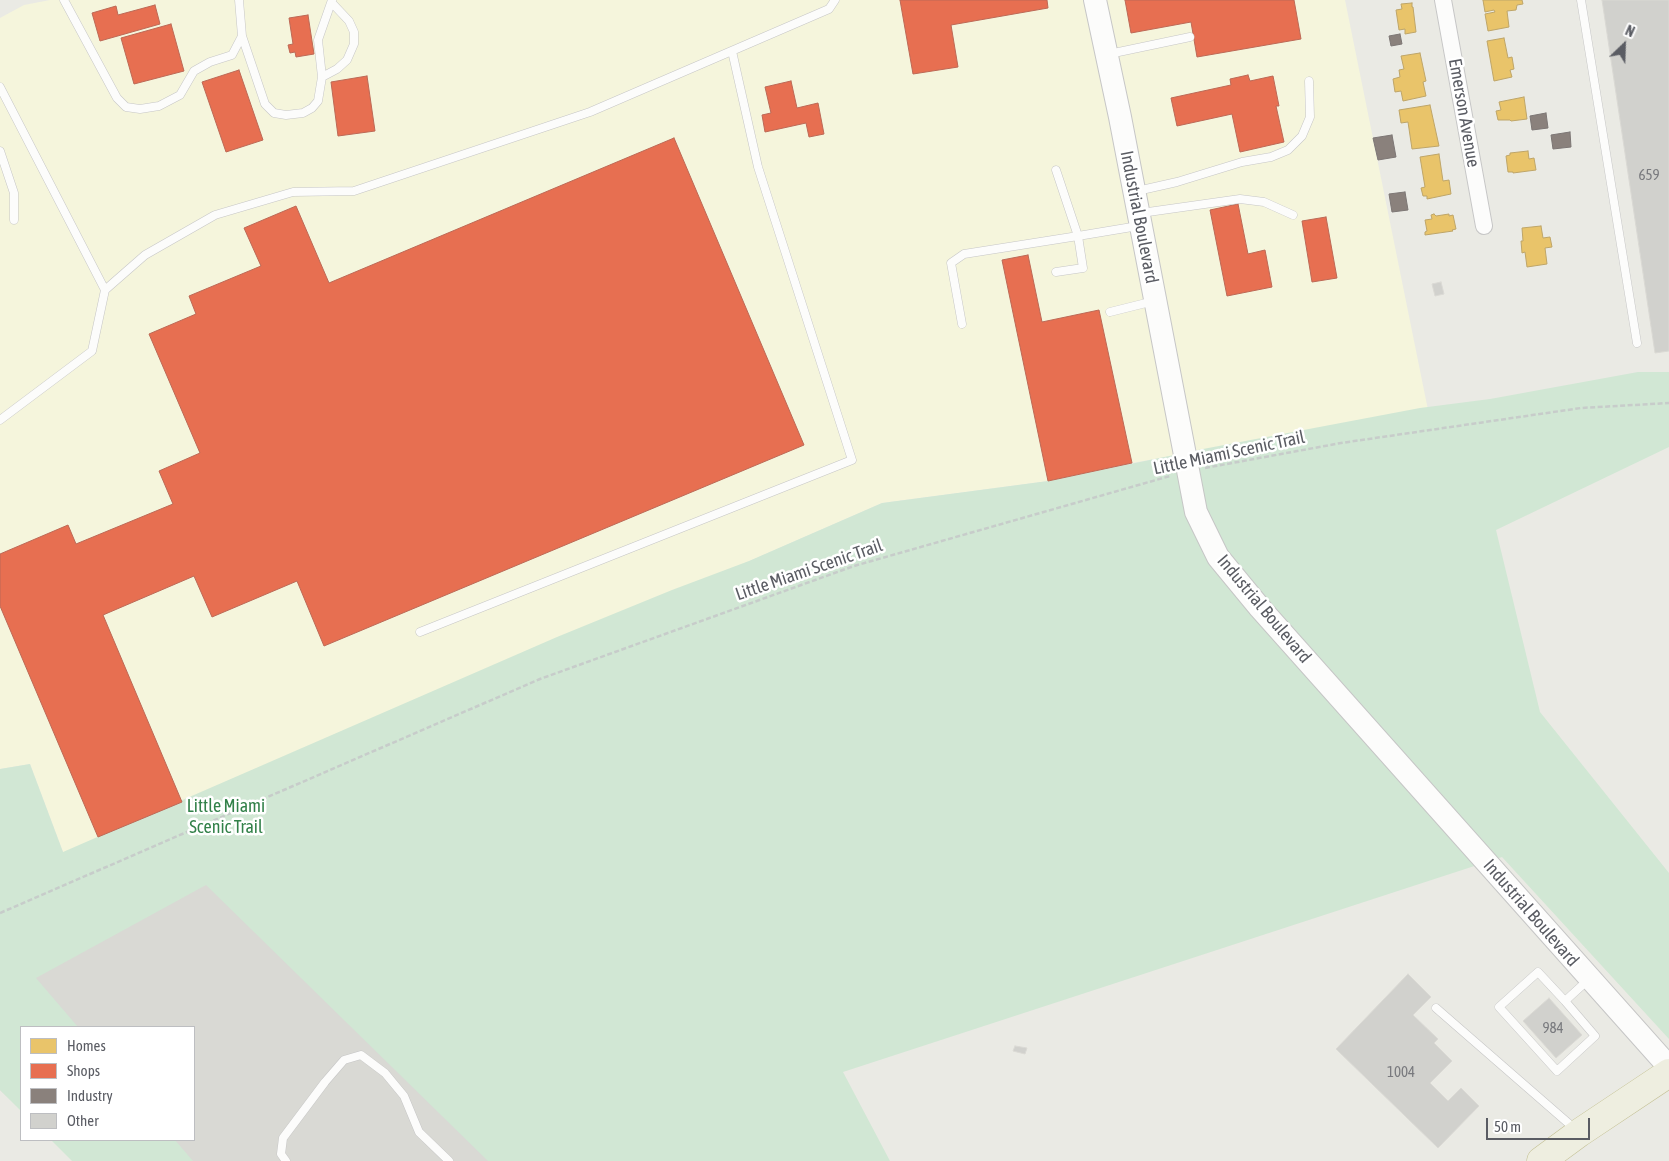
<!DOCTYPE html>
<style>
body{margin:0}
#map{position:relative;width:1669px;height:1161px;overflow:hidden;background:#eaeae4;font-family:"Asap Condensed",sans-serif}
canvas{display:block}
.legend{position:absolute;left:20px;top:1026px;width:175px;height:115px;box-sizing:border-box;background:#fff;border:1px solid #bdbec1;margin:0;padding:6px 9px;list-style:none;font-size:15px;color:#5a5c63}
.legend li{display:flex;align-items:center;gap:10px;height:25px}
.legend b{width:25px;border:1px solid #bdbec1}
.north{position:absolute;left:1599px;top:20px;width:50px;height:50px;-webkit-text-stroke:4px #fff;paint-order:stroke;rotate:24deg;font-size:14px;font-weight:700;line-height:20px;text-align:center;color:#5a5c63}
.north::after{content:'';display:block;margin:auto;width:18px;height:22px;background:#5a5c63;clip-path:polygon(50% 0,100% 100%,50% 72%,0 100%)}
.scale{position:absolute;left:1486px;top:1118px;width:104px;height:22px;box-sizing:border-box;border:2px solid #5a5c63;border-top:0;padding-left:6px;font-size:15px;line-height:18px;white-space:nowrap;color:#5a5c63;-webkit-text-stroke:4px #fff;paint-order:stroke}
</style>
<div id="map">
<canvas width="1669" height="1161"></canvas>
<ul class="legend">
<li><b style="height:14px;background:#e9c46a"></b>Homes</li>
<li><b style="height:14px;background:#e76f51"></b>Shops</li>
<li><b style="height:14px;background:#8a817c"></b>Industry</li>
<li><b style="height:14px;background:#d1d1cd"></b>Other</li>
</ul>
<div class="north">N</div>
<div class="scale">50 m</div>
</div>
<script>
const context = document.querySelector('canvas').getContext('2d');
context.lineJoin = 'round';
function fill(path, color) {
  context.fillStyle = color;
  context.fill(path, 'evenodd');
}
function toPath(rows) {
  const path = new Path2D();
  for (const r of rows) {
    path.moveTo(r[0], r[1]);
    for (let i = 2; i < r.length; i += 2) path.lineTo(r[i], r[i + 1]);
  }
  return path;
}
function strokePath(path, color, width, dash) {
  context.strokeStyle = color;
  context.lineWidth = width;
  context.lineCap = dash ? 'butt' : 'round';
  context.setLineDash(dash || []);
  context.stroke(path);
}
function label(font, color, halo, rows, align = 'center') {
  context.font = font + ' "Asap Condensed",sans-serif';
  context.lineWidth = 5;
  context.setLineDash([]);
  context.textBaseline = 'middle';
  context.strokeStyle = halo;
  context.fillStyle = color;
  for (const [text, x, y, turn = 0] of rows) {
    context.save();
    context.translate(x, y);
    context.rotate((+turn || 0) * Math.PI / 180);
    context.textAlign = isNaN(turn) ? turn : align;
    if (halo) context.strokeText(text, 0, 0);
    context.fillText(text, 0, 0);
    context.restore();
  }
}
const commercial = toPath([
 [50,0,1345,0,1428,410,1132,463,1048,481,882,503,66,860,30,764,0,769,0,18,24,5]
]);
const industrial = toPath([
 [241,845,537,1161,76,1161,53,1140,194,1140,194,1027,21,1027,21,1110,0,1090,0,942]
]);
const green = toPath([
 [1638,372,1669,372,1669,447,1496,530,1540,712,1669,873,1669,1039,1502,857,843,1072,890,1161,488,1161,206,885,36,978,78,1027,21,1027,21,1111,0,1090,0,769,30,764,63,852,557,637,672,590,749,561,882,503,1048,481,1203,449,1420,408,1490,399],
 [51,1140,175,1140,193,1161,72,1161]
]);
const homes = toPath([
 [1483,0,1522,0,1523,4,1517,5,1516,10,1507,11,1509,27,1488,31,1485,14,1495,12,1494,10,1485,12,1483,0],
 [1412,3,1412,7,1413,7,1416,32,1405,34,1405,29,1399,30,1396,10,1402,9,1401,4,1412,3],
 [1504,38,1508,58,1512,57,1514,69,1510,70,1512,77,1494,81,1487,41,1504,38],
 [1420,53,1426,81,1423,82,1426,96,1403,101,1401,91,1395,92,1393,79,1400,77,1399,70,1404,69,1401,56,1420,53],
 [1524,97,1527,119,1511,121,1510,120,1498,120,1496,111,1501,110,1499,102,1524,97],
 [1430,105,1439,146,1412,149,1408,122,1401,123,1399,110,1430,105],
 [1528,151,1529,159,1534,158,1536,170,1513,173,1513,172,1508,172,1506,156,1510,155,1510,153,1528,151],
 [1439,154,1443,181,1449,180,1451,194,1427,199,1427,196,1423,196,1421,188,1425,187,1420,157,1439,154],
 [1434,214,1436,216,1449,214,1449,216,1453,215,1456,229,1452,230,1453,231,1425,235,1425,232,1427,231,1425,220,1432,219,1431,215,1434,214],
 [1541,226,1543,238,1550,237,1552,247,1545,248,1547,264,1527,267,1525,252,1522,253,1521,241,1523,241,1522,228,1541,226]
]);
const shops = toPath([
 [900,0,1047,0,1048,8,951,25,958,67,913,74,900,0],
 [1125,0,1294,0,1301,39,1197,57,1191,22,1131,33,1125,0],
 [155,5,160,24,100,41,92,13,116,6,118,15,155,5],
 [308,15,314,54,296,57,295,52,290,53,288,45,293,44,289,18,308,15],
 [171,24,184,71,134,84,121,38,171,24],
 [239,70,263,140,226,152,202,82,239,70],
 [1248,75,1250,81,1273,76,1279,106,1276,106,1284,142,1240,152,1232,114,1177,126,1171,98,1231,85,1230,79,1248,75],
 [367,76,375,131,338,136,331,82,367,76],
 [791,81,797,108,818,103,824,134,809,137,806,123,765,132,762,115,771,113,765,87,791,81],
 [674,138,804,445,324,646,297,581,212,617,194,576,103,615,182,802,98,837,0,606,0,554,68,525,76,544,173,504,159,471,200,453,149,334,196,314,189,296,261,266,244,228,296,206,329,283,674,138],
 [1238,204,1248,254,1265,250,1272,287,1227,296,1210,210,1238,204],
 [1326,217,1337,278,1312,282,1302,221,1326,217],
 [1028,255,1042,322,1099,310,1132,463,1048,481,1002,260,1028,255]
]);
const industry = toPath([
 [1400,34,1402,44,1391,46,1389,36,1400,34],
 [1546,113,1548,128,1532,130,1530,116,1546,113],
 [1570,132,1571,147,1553,149,1551,135,1570,132],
 [1392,135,1396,157,1378,160,1373,138,1392,135],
 [1405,192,1408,210,1392,212,1389,194,1405,192]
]);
const building = toPath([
 [1602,0,1669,0,1669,351,1655,353,1602,0],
 [1441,282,1444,294,1435,296,1432,284,1441,282],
 [1408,974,1431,997,1413,1015,1438,1039,1434,1043,1452,1061,1430,1083,1448,1101,1461,1088,1479,1106,1438,1148,1336,1049,1408,974],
 [1549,998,1582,1035,1556,1058,1523,1021,1549,998],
 [1015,1046,1027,1048,1025,1054,1013,1051,1015,1046]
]);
const path = toPath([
 [1205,468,1341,443,1581,408,1669,403],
 [0,913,540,679,854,566,1170,476]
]);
const lane = toPath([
 [64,0,117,98,126,107,140,109,159,106,180,95,194,71,210,62,232,55,242,36,239,0],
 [1581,0,1637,343],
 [242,36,265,104,274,113,286,115,303,113,312,108,318,101,322,77,318,40,332,0],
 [1109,54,1190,37],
 [322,77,337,69,347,60,354,44,354,32,349,21,332,3],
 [0,87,105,290],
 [0,151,14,193,14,220],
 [1056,170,1078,236,1138,226],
 [1137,191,1177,182,1242,162,1271,157,1288,150,1302,136,1310,117,1309,81],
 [1141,213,1240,199,1264,202,1293,215],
 [1110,312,1154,301],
 [962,324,951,263,964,254,1078,236,1083,268,1056,272],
 [0,420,92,351,105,290,145,255,215,215,293,192,354,191,590,112,829,9,835,0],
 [420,632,852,460,758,167,732,51],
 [1565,1001,1538,972,1499,1007,1557,1071,1595,1036,1565,1001,1588,980],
 [1436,1008,1575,1129],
 [286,1161,281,1154,283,1138,325,1082,344,1060,361,1055,385,1073,404,1096,419,1132,449,1161]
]);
const street = toPath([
 [1443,0,1484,226]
]);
const secondary = toPath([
 [1095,0,1120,117,1196,512,1218,557,1260,608,1669,1067]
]);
const highway = toPath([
 [1541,1161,1579,1133,1669,1073]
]);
const numberNames = [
 ["659",1649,175],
 ["984",1553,1028],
 ["1004",1401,1072]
];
const streetNames = [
 ["Emerson Avenue",1464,113,80],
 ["Industrial Boulevard",1139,217,79],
 ["Little Miami Scenic Trail",1229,453,-12],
 ["Little Miami Scenic Trail",809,570,-19],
 ["Industrial Boulevard",1264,609,50],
 ["Industrial Boulevard",1531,913,49]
];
const parkNames = [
 ["Little Miami",226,806],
 ["Scenic Trail",226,827]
];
fill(commercial, '#f5f5dc');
fill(industrial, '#d9d9d4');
fill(green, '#d1e7d4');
fill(homes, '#e9c46a');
strokePath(homes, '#bea568', 1);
fill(shops, '#e76f51');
strokePath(shops, '#bd6956', 1);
fill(industry, '#8a817c');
strokePath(industry, '#7c7674', 1);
fill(building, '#d1d1cd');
strokePath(building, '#dad9d4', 1);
strokePath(lane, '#c6c6c6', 9);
strokePath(street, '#c6c6c6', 18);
strokePath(secondary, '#c6c6c6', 24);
strokePath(highway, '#c2bf91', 29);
strokePath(path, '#c7ccca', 2.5, [5, 2.5]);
strokePath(lane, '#fcfcfb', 8);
strokePath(street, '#fcfcfb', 16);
strokePath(secondary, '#fcfcfb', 22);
strokePath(highway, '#eeeee0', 28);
label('15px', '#797a7e', null, numberNames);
label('18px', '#5a5c63', '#fff', streetNames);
label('18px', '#328149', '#fff', parkNames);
</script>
